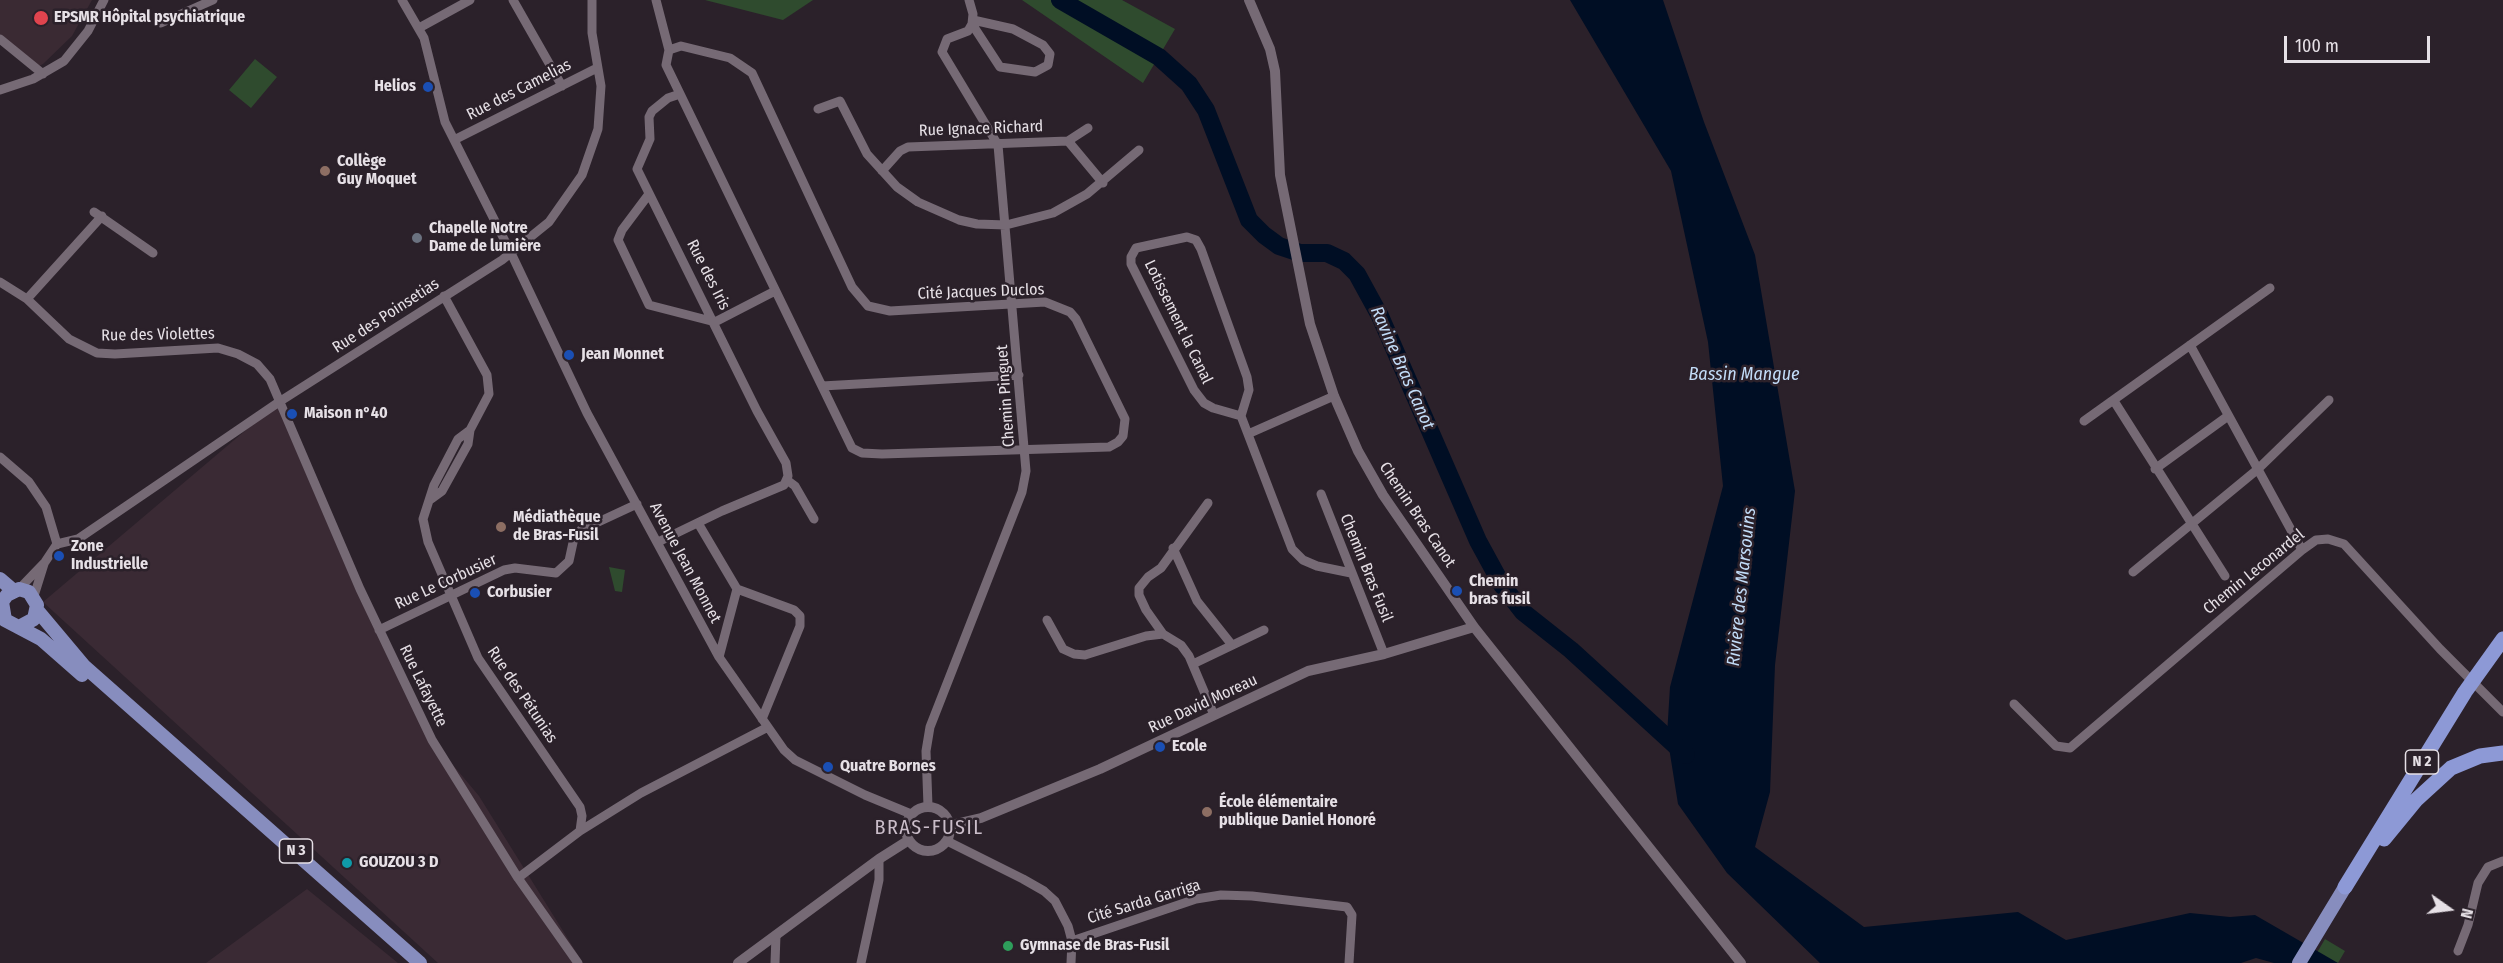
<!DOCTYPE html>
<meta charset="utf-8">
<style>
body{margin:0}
#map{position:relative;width:2503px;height:963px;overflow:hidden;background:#2b212a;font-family:"Fira Sans Condensed",sans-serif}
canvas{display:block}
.north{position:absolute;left:2419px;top:879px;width:60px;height:60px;-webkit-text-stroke:4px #2b212a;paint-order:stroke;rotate:104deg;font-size:16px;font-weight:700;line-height:24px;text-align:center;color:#e6e0e6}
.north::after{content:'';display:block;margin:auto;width:21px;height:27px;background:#e6e0e6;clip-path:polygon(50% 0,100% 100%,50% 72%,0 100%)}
.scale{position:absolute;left:2284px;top:36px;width:146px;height:27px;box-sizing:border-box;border:3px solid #e6e0e6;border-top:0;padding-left:8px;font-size:18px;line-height:21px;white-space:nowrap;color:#e6e0e6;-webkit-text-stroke:4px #2b212a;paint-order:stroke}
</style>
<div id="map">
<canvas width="2503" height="963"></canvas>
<div class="north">N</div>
<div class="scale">100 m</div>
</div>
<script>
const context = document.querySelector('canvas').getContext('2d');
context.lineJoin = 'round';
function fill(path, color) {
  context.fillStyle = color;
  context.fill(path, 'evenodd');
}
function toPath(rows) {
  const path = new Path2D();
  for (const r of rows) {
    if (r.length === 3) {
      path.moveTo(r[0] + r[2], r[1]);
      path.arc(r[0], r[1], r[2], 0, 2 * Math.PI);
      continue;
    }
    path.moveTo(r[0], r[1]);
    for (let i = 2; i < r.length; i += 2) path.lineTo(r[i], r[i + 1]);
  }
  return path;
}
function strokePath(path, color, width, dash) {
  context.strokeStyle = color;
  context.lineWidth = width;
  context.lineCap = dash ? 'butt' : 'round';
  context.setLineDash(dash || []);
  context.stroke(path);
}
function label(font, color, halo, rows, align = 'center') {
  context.font = font + ' "Fira Sans Condensed",sans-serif';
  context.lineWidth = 5;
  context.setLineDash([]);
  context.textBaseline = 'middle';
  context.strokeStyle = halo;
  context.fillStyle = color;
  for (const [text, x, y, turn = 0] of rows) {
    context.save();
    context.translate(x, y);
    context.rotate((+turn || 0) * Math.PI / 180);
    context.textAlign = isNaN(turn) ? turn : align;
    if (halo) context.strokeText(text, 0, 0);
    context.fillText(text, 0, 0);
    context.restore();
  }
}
const industrial = toPath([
 [279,402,379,630,432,740,479,796,583,963,438,963,43,602],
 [307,889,398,963,206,963]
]);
const medical = toPath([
 [0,0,92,0,72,36,43,64,33,69,0,40]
]);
const green = toPath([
 [705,0,813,0,783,20],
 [1022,0,1122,0,1175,29,1143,83],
 [255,59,277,77,251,108,229,90],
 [609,567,625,570,622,592,615,591],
 [2325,939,2345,951,2338,963,2311,963]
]);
const water = toPath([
 [1570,0,1663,0,1704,122,1755,255,1795,491,1775,665,1770,792,1755,847,1864,927,2018,912,2066,940,2190,913,2230,917,2255,915,2338,963,2274,963,2256,958,2241,963,1820,963,1727,873,1678,804,1667,735,1670,687,1723,486,1708,342,1671,171]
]);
const river = toPath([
 [1060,0,1159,57,1189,84,1206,110,1249,220,1264,235,1279,246,1300,253,1327,253,1344,261,1357,274,1380,316,1478,541,1502,585,1523,612,1571,650,1686,755]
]);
const minor = toPath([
 [402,0,424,38,445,122,511,253,587,413,719,657,784,750,795,760,865,795,911,814],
 [513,0,562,86],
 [656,0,669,50,666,65,852,448,862,453,882,454,1109,447,1118,442,1123,436,1125,419,1076,319,1070,312,1045,302,890,311,868,306,852,287,752,73,730,58,681,46,669,50],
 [161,23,213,0],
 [972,24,1000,67,1035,72,1048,65,1050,54,1043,45,1013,29,973,20],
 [419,28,470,0],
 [0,39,43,74],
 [0,90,33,79,64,61,88,31,104,0],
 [818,109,840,101,867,154,897,187,918,202,959,220,977,224,1006,225,1053,213,1087,194,1139,150],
 [454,140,597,68],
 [1068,141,1103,183],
 [882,171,900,151,908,147,1068,141,1088,128],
 [649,194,622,230,618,240,649,305,715,322,775,291],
 [94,212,153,253],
 [1187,237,1196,240,1201,249,1247,377,1249,390,1241,416,1213,408,1204,403,1194,390,1131,264,1131,257,1136,248,1187,237],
 [0,282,27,299,69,339,97,353,115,354,218,348,238,354,257,364,270,379,360,589,432,740,518,878,578,963],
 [27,299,102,216],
 [2190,345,2302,550],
 [822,386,1019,375],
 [2114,401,2225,576],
 [1241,416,1292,549,1303,560,1317,566,1351,573],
 [2084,421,2270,288],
 [470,430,458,439,434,485,423,519,428,542,478,658,580,807,582,816,580,831,518,878],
 [1248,434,1334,396],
 [0,457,29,482,46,507,57,544],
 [2155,469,2228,416],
 [787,480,795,486,814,519],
 [1321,494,1384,654],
 [431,499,442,491,468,444,470,430,489,394,487,375,444,296],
 [698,523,737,589,794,610,800,616,800,626,762,719],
 [658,542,722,511,784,485,788,476,786,463,757,411,637,169,650,139,649,117,652,111,668,98,680,94],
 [1173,548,1197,601,1232,645],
 [2133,572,2258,469,2329,400],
 [19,589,45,562,57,544,78,539,279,402,502,260,549,222,582,175,598,129,601,86,592,33,592,0],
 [34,596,44,564],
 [1047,620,1063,649,1074,654,1085,655,1146,636,1163,634,1181,645,1189,656,1214,715],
 [379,630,504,570,515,568,556,573,569,561,574,538,579,531,637,504],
 [1163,634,1146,610,1139,595,1139,588,1148,577,1161,568,1208,503],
 [719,657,737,589],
 [1193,664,1264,630],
 [2014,704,2056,746,2070,748,2302,550,2316,540,2328,539,2344,544,2440,649,2503,712],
 [928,806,926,751,930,727,1022,492,1026,471,998,145,942,52,947,39,968,31,972,24,973,14,969,0],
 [580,831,641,793,768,727],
 [947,841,1023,879,1044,891,1055,901,1068,926,1072,941,1071,963],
 [1072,941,1196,899,1221,895,1252,896,1347,907,1352,915,1349,963],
 [2458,951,2468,925,2478,883,2488,867,2503,861],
 [775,963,776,935],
 [861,963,879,880,879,859]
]);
const tertiary = toPath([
 [1249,0,1270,49,1275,71,1280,175,1310,324,1334,396,1358,451,1383,495,1474,627,1741,963],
 [928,829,22],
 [951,825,981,818,1100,769,1308,671,1384,654,1474,627],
 [738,963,879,859,909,840]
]);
const primary = toPath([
 [0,579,14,591],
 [37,610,84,666,420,963],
 [21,626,34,619,37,605,29,592,19,589,7,595,2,602,5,620,41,639,82,675],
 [2299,963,2345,887]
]);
const trunk = toPath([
 [2384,839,2416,800,2451,768,2480,756,2503,753],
 [2345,887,2465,692,2503,639]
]);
const markers = [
 [41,18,8,"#e0444e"],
 [428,87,6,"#1a4fb4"],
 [325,171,6,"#8d6e63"],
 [417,238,6,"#6b7280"],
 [569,355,6,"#1a4fb4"],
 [292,414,6,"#1a4fb4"],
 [501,527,6,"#8d6e63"],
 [59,556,6,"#1a4fb4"],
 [1457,591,6,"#1a4fb4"],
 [475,593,6,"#1a4fb4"],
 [1160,747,6,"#1a4fb4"],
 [828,767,6,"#1a4fb4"],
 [1207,812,6,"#8d6e63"],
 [347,863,6,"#0f9aa8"],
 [1008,946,6,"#2e9e5b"]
];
const shields = [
 [2422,762,33],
 [296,851,33]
];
const shieldNames = [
 ["N 2",2422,762],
 ["N 3",296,851]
];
const poiNames = [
 ["EPSMR Hôpital psychiatrique",54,18],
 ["Helios",416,87,"right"],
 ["Collège",337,162],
 ["Guy Moquet",337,180],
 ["Chapelle Notre",429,229],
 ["Dame de lumière",429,247],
 ["Jean Monnet",581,355],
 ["Maison n°40",304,414],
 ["Médiathèque",513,518],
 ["de Bras-Fusil",513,536],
 ["Zone",71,547],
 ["Industrielle",71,565],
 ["Chemin",1469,582],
 ["bras fusil",1469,600],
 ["Corbusier",487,593],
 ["Ecole",1172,747],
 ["Quatre Bornes",840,767],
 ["École élémentaire",1219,803],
 ["publique Daniel Honoré",1219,821],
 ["GOUZOU 3 D",359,863],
 ["Gymnase de Bras-Fusil",1020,946]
];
const streetNames = [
 ["Rue des Camelias",519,90,-27],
 ["Rue Ignace Richard",981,129,-2],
 ["Rue des Iris",708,275,63],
 ["Cité Jacques Duclos",981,292,-2],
 ["Rue des Poinsetias",386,316,-33],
 ["Lotissement la Canal",1178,322,64],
 ["Rue des Violettes",158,335,-1],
 ["Chemin Pinguet",1006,396,-94],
 ["Chemin Bras Canot",1417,515,56],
 ["Avenue Jean Monnet",685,563,62],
 ["Chemin Bras Fusil",1366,568,68],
 ["Chemin Leconardel",2254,572,-39],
 ["Rue Le Corbusier",446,582,-25],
 ["Rue Lafayette",423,686,64],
 ["Rue des Pétunias",522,695,56],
 ["Rue David Moreau",1203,704,-25],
 ["Cité Sarda Garriga",1144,902,-17]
];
const waterNames = [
 ["Ravine Bras Canot",1402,368,66],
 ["Bassin Mangue",1744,375],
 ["Rivière des Marsouins",1742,587,-84]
];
const quarterNames = [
 ["BRAS-FUSIL",929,828]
];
fill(industrial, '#3a2a34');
fill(medical, '#3a2a33');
fill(green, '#2f4b2e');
fill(water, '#000e24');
strokePath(river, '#000e24', 18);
strokePath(minor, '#766a75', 9);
strokePath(tertiary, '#766a75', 10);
strokePath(primary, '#878dbe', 14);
strokePath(trunk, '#8d99d6', 15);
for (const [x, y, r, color] of markers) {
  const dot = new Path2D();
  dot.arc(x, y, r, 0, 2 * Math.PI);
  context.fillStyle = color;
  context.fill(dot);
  strokePath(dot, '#2b212a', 2);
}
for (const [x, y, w] of shields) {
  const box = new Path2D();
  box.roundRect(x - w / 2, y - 12, w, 24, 4.5);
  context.fillStyle = '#2b212a';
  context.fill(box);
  strokePath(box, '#e6e0e6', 1.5);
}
label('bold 15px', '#e6e0e6', null, shieldNames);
label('bold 16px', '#e6e0e6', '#2b212a', poiNames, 'left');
label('16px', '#e6e0e6', '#2b212a', streetNames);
label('italic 18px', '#c2dcf8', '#2b212a', waterNames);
context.letterSpacing = '1.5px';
label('20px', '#cabdc9', '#2b212a', quarterNames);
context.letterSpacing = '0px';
</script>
